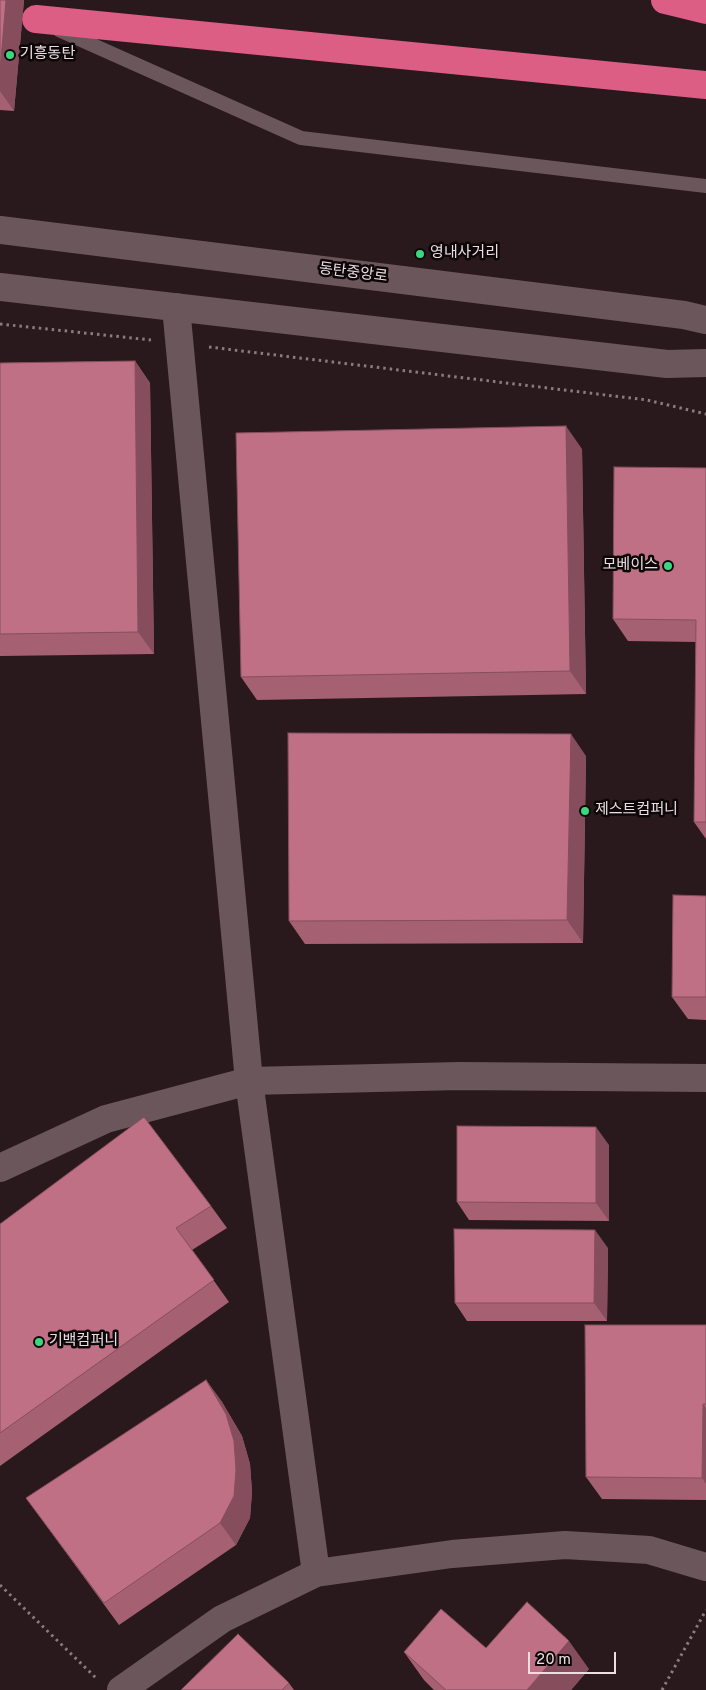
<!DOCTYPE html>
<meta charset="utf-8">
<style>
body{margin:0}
#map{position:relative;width:706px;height:1690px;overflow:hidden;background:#29191d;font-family:Overpass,sans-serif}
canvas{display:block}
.scale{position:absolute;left:528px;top:1652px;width:88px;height:22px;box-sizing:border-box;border:2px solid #eadee1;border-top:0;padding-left:6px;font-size:15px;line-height:18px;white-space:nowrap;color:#eadee1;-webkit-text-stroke:4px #0d0608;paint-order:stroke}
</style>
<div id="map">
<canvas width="706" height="1690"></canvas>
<div class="scale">20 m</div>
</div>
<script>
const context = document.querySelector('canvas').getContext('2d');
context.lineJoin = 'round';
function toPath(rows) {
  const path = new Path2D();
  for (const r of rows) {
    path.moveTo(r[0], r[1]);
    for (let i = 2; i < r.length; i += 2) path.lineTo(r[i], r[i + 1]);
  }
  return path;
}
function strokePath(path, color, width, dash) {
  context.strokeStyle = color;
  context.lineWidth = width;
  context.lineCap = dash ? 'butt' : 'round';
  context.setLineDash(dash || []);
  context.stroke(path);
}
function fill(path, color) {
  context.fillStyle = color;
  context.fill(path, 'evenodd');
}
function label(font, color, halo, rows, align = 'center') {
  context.font = font + ' Overpass,"Noto Sans KR",sans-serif';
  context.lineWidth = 5;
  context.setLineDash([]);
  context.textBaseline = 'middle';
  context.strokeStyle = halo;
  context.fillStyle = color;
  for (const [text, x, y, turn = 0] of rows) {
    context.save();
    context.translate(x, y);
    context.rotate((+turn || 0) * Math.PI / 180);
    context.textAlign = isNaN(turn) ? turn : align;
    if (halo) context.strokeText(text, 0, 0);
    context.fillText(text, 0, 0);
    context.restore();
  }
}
const path = toPath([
 [0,324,151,340],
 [209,347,647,400,706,414],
 [0,1585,96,1678],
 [662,1690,706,1610]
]);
const lane = toPath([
 [59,30,301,138,706,186]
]);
const street = toPath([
 [176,307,249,1081,316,1573],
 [121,1690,222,1619,316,1573,452,1554,565,1545,649,1550,706,1567]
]);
const secondary = toPath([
 [0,230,684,315,706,320],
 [0,287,667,364,706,363],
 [0,1168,106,1119,249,1081,460,1076,706,1078]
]);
const highway = toPath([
 [665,0,706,10],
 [36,19,706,85]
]);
const wall = toPath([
 [0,0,24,0,14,111,0,110],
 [135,361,150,383,154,654,0,656,0,363],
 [582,449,586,694,257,700,241,677],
 [706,468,706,839,694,822,696,642,628,641,613,619],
 [586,756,583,943,305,944,289,921],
 [706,896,706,1020,688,1019,672,997],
 [609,1145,609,1221,469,1220,457,1202],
 [211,1206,227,1228,192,1250,229,1302,0,1466,0,1224],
 [608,1248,607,1321,467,1321,455,1303],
 [706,1325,706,1500,602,1499,586,1477],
 [206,1380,222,1402,242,1436,250,1464,252,1492,250,1518,236,1545,119,1625,26,1498],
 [486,1648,589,1669,571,1690,434,1690,424,1680,404,1652],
 [289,1683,294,1690,181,1690]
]);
const shadedWall = toPath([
 [6,0,24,0,14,111,0,91,0,71],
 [135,361,150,383,154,654,138,632],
 [566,426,582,449,586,694,570,671],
 [571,734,586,756,583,943,567,920],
 [596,1127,609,1145,609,1221,596,1203],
 [595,1230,608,1248,607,1321,594,1303],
 [206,1380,222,1402,242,1436,250,1464,252,1492,250,1518,236,1545,220,1523],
 [703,1404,706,1408,706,1484,702,1478],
 [569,1641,589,1669,571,1690,527,1690]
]);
const building = toPath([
 [0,0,6,0,0,71,0,0],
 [135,361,138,632,0,634,0,363,135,361],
 [566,426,570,671,241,677,236,433,566,426],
 [614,467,706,468,706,822,694,822,696,620,613,619,614,467],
 [288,733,571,734,567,920,289,921,288,733],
 [673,895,706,896,706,997,672,997,673,895],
 [144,1117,211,1206,176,1228,214,1280,0,1433,0,1224,144,1117],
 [457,1126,596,1127,596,1203,457,1202,457,1126],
 [454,1229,595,1230,594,1303,455,1303,454,1229],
 [585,1325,706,1325,706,1404,703,1404,702,1478,586,1477,585,1325],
 [206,1380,226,1414,234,1441,236,1470,234,1496,220,1523,104,1603,26,1498,206,1380],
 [527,1602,569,1641,527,1690,446,1690,404,1652,441,1609,486,1648,527,1602],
 [238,1634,289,1683,282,1690,181,1690,238,1634]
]);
const markers = [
 [10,55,5,"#3ad77f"],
 [420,254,5,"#3ad77f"],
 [668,566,5,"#3ad77f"],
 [585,811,5,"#3ad77f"],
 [39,1342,5,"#3ad77f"]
];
const poiNames = [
 ["기흥동탄",20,55],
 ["영내사거리",430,254],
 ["모베이스",658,566,"right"],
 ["제스트컴퍼니",595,811],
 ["기백컴퍼니",49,1342]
];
const streetNames = [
 ["동탄중앙로",353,274,7]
];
strokePath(path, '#897b7e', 3, [2.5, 4]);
strokePath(lane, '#6b575b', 14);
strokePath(street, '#6b575b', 28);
strokePath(secondary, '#6b575b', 28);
strokePath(highway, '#dc5e85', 28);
fill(wall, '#a56072');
fill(shadedWall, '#864e5d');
fill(building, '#c07085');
strokePath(building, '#864e5d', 1);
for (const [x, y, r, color] of markers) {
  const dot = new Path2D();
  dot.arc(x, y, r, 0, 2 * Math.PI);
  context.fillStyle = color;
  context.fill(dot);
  strokePath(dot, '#0d0608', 2);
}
label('15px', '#eadee1', '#0d0608', poiNames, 'left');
label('15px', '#eadee1', '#0d0608', streetNames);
</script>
